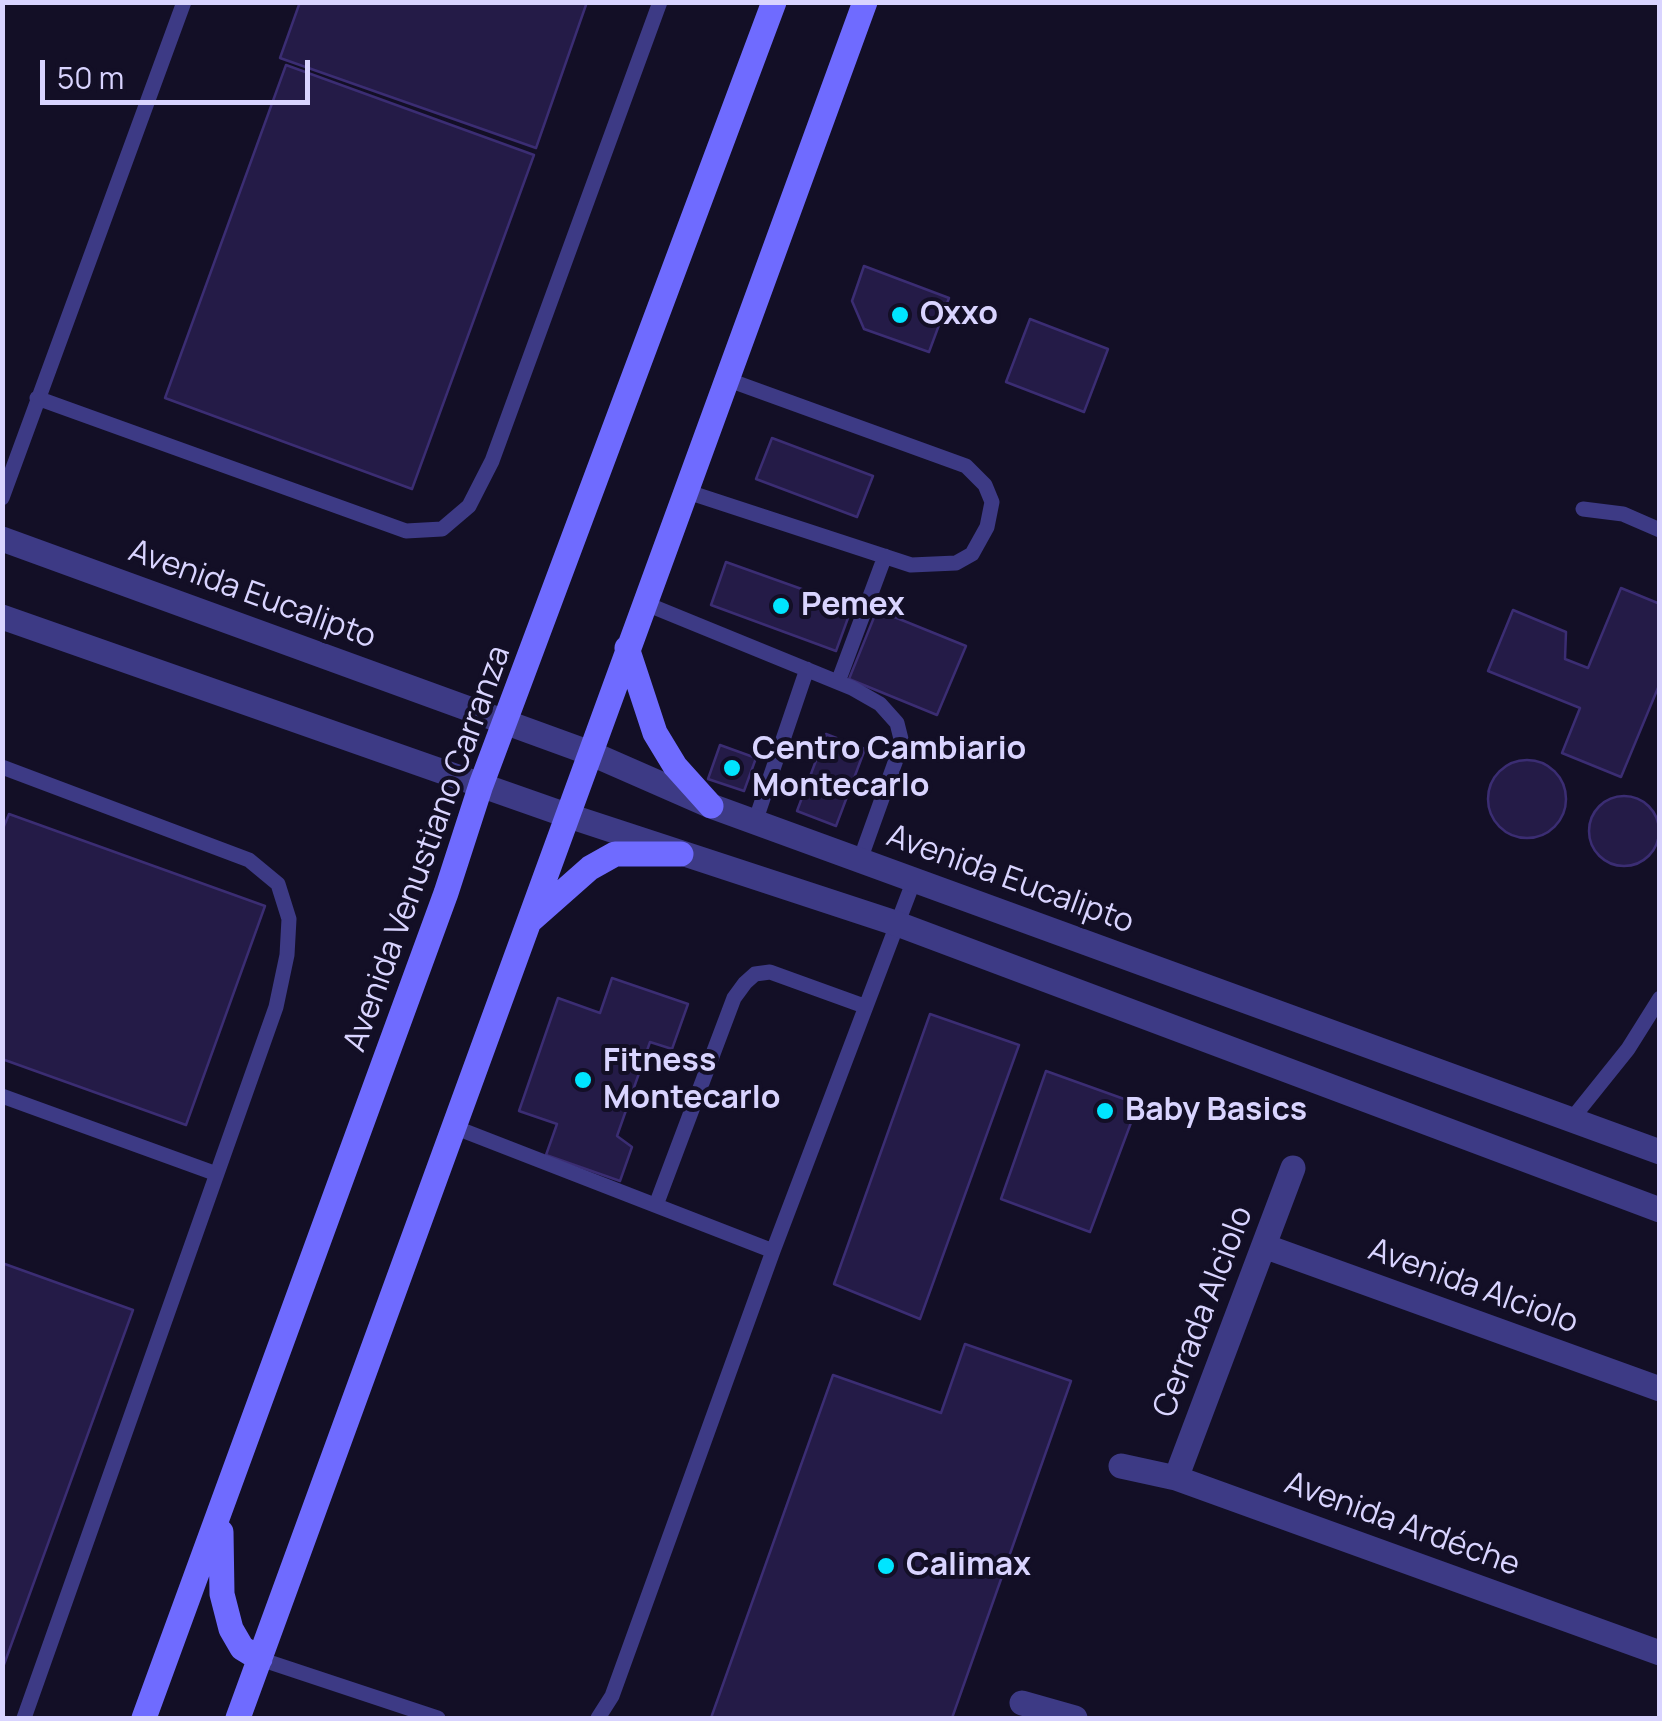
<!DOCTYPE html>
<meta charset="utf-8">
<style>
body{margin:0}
#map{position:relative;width:1662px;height:1721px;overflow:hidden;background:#130f26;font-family:Manrope,sans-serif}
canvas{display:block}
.frame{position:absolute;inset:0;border:5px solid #d9d4ff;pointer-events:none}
.scale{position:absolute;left:40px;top:60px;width:270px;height:45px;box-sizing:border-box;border:5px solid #d9d4ff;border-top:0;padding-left:12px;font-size:30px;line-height:35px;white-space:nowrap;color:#d9d4ff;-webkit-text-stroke:8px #130f26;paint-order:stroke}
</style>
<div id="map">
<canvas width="1662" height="1721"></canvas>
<div class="frame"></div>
<div class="scale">50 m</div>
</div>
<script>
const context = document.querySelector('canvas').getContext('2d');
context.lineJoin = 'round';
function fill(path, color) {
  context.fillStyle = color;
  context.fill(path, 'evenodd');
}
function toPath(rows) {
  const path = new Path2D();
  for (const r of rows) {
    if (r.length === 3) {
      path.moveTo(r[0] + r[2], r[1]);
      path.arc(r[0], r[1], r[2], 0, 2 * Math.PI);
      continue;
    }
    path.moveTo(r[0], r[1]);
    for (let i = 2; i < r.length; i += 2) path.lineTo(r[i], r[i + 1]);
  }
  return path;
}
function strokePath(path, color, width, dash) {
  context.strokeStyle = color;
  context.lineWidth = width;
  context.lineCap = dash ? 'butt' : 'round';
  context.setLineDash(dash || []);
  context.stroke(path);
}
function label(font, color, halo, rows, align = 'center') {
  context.font = font + ' Manrope,sans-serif';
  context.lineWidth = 8;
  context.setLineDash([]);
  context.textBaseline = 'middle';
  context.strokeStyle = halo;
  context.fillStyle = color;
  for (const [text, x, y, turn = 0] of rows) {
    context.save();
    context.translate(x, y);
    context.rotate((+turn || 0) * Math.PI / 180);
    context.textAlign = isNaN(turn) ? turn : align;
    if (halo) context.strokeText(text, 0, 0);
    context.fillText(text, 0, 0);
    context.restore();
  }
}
const building = toPath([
 [300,2,587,2,536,148,280,58,300,2],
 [286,65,534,155,412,489,165,398,286,65],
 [864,266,949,298,929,352,864,329,852,301,864,266],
 [1030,319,1108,349,1084,412,1006,382,1030,319],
 [772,438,873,476,857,517,756,479,772,438],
 [726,562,852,607,836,651,711,605,726,562],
 [1621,588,1660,604,1660,683,1621,777,1562,753,1580,708,1488,671,1513,610,1566,632,1565,659,1588,668,1621,588],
 [877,610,966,646,937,715,849,679,877,610],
 [826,734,865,749,836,826,797,811,826,734],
 [720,745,756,758,744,791,708,779,720,745],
 [1527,799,39],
 [1624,831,35],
 [9,814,265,906,186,1125,2,1059,2,831,9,814],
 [612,978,688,1004,672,1049,650,1042,617,1136,632,1147,620,1181,546,1155,557,1124,519,1111,558,998,600,1013,612,978],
 [930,1014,1019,1045,920,1319,834,1284,930,1014],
 [1046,1071,1138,1104,1090,1232,1001,1199,1046,1071],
 [2,1263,133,1310,2,1670,2,1263],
 [965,1344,1071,1381,952,1718,711,1718,833,1375,941,1413,965,1344]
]);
const service = toPath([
 [37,398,406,531,442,529,469,506,492,461,660,2],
 [685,491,911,565,956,563,972,554,987,527,992,502,985,485,966,466,726,379],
 [2,498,184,2],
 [1583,509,1623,514,1660,530],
 [644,603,852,688,880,704,897,723,902,743,860,860],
 [838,682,885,556],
 [2,767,249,860,278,884,289,919,287,955,276,1007,24,1718],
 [755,822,807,669],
 [2,1096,214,1173],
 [1571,1120,1628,1049,1660,998],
 [454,1127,773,1251],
 [656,1205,734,998,745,983,755,974,770,972,864,1006],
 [260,1659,438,1718],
 [598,1718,612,1696,773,1251,914,880]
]);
const minor = toPath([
 [1264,1246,1660,1389],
 [1121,1466,1176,1478,1660,1653],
 [1176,1478,1293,1168],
 [1022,1703,1075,1718]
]);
const tertiary = toPath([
 [2,539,590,753,711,806,1660,1152],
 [2,617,566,815,895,923,1660,1210]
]);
const secondary = toPath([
 [627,648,655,733,675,766,711,806],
 [530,921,590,868,615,854,681,854],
 [221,1532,222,1594,231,1629,242,1648,260,1659],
 [144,1718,446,893,481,785,774,2],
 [238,1718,865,2]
]);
const markers = [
 [900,315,10,"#00e5ff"],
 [781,606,10,"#00e5ff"],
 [732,768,10,"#00e5ff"],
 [583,1080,10,"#00e5ff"],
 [1105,1111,10,"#00e5ff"],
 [886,1566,10,"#00e5ff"]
];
const poiNames = [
 ["Oxxo",920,315],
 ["Pemex",801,606],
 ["Centro Cambiario",752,750],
 ["Montecarlo",752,787],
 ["Fitness",603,1062],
 ["Montecarlo",603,1099],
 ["Baby Basics",1125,1111],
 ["Calimax",906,1566]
];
const streetNames = [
 ["Avenida Eucalipto",252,595,20],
 ["Avenida Venustiano Carranza",428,849,-70],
 ["Avenida Eucalipto",1010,880,20],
 ["Avenida Alciolo",1473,1287,20],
 ["Cerrada Alciolo",1204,1312,-69],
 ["Avenida Ardéche",1402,1525,20]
];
fill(building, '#241b47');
strokePath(building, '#3b2d73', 2.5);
strokePath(service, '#3d3a85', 15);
strokePath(minor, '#3d3a85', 25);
strokePath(tertiary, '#3d3a85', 25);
strokePath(secondary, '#6f6bff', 25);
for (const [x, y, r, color] of markers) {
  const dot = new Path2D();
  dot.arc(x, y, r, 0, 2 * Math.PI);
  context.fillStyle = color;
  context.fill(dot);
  strokePath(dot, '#130f26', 4);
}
label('bold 32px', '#d9d4ff', '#130f26', poiNames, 'left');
label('32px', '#d9d4ff', '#130f26', streetNames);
</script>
